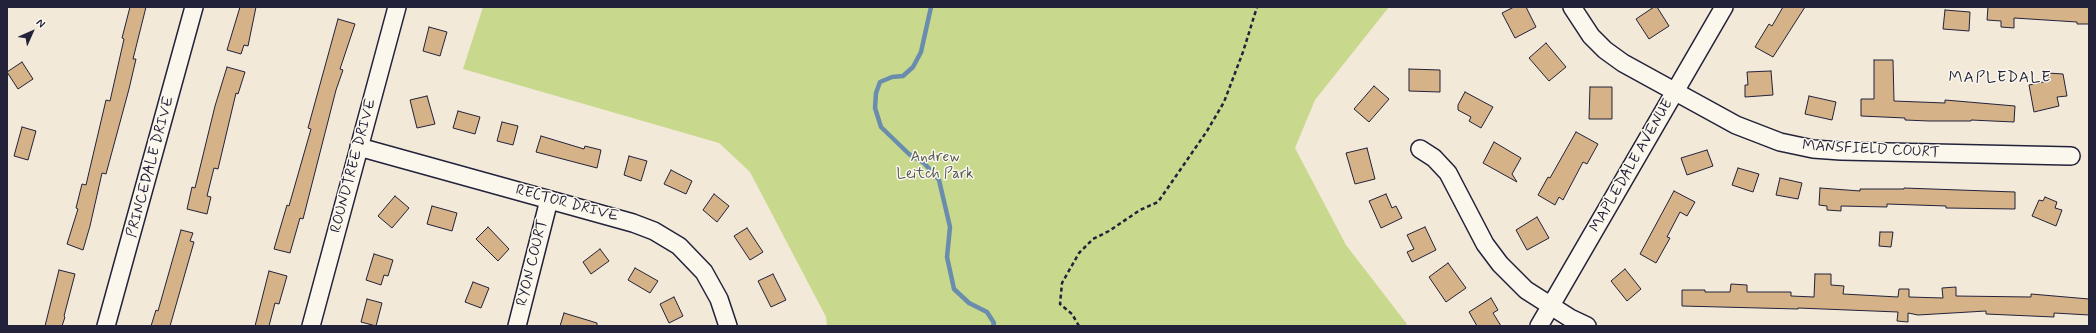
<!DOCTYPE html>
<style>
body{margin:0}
#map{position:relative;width:2096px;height:333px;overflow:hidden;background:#f3e9d8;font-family:Mynerve,sans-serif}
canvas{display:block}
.frame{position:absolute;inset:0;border:8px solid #22223b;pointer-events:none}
.north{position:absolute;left:12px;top:12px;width:40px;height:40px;-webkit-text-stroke:3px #fbf7ec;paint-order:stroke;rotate:45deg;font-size:11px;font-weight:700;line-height:16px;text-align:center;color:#22223b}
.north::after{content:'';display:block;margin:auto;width:14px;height:18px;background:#22223b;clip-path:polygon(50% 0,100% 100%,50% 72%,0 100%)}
</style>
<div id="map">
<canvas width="2096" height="333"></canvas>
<div class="frame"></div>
<div class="north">N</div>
</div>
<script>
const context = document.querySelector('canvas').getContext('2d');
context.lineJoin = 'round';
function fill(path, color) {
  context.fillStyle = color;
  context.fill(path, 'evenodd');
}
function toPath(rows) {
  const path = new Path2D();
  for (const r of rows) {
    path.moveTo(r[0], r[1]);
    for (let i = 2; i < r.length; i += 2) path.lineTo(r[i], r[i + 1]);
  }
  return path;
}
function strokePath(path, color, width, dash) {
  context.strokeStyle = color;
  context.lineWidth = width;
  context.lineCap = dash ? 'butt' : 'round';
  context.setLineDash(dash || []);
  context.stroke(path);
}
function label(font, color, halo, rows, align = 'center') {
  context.font = font + ' Mynerve,sans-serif';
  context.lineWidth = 3;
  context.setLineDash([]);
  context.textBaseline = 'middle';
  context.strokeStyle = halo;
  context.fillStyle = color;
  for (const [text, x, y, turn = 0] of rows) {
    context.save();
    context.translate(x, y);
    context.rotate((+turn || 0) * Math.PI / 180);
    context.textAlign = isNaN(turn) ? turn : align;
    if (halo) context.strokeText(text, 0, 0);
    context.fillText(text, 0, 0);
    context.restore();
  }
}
const green = toPath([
 [483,7,1389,7,1315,100,1295,148,1346,245,1407,324,1405,326,827,326,826,317,750,172,719,143,463,69]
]);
const stream = toPath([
 [931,7,921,52,913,67,903,76,892,77,880,82,876,93,875,108,881,127,909,154,924,163,939,180,950,227,947,257,954,289,969,303,987,312,994,323,993,326]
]);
const building = toPath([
 [130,7,146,7,133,59,136,59,129,89,106,174,102,173,90,226,83,250,67,244,78,209,76,208,82,184,86,185,106,100,110,101,124,39,122,38,130,7],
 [240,7,256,7,248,46,244,45,241,54,227,50,240,7],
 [1514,7,1526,7,1536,27,1515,38,1502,13,1514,7],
 [1654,7,1657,7,1669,26,1649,39,1636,19,1654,7],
 [1783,7,1805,7,1773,57,1755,47,1769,24,1772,26,1783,7],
 [1988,7,2089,7,2089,24,2077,24,2077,22,2014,18,2014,28,2001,27,2001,21,1987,20,1988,7],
 [1945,10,1970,12,1969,31,1943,29,1945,10],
 [338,19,355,24,340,69,343,70,336,90,303,219,300,218,290,253,274,249,287,205,289,206,311,129,308,128,338,19],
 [429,27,447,32,440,56,423,51,429,27],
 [1546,43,1566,67,1549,81,1529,58,1546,43],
 [1874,60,1893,60,1894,101,1945,103,1945,100,2015,106,2014,122,1971,120,1971,121,1929,121,1905,120,1905,118,1861,116,1861,99,1874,99,1874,60],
 [22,62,33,79,18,89,7,72,22,62],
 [227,67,245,72,238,94,236,93,218,169,214,168,207,196,211,197,207,214,187,209,192,187,195,188,215,106,227,67],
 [1409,69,1440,70,1440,92,1409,91,1409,69],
 [1771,71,1773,95,1745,97,1745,85,1748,85,1747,72,1771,71],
 [2048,73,2063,74,2067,96,2057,97,2059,106,2034,112,2029,85,2048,81,2048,73],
 [1374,86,1389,99,1369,122,1354,109,1374,86],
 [1590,87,1612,87,1612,119,1589,119,1590,87],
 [1465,92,1493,107,1481,128,1469,121,1471,117,1458,110,1458,105,1465,92],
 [427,96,435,124,417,128,410,100,427,96],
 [1809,96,1836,102,1832,120,1805,114,1809,96],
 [458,111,480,117,475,134,453,128,458,111],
 [502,122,518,126,513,145,497,141,502,122],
 [22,127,36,131,28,160,14,156,22,127],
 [1576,132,1598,144,1587,164,1583,162,1563,200,1559,197,1555,205,1538,195,1548,177,1550,178,1576,132],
 [541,136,584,149,585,146,601,150,597,168,536,152,541,136],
 [1494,142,1521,158,1512,174,1517,182,1483,163,1494,142],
 [1367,148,1375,179,1355,184,1346,153,1367,148],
 [1707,150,1713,166,1687,175,1681,158,1707,150],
 [629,156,647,161,641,181,624,175,629,156],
 [1738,168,1759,174,1753,192,1732,185,1738,168],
 [671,170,692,181,686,194,664,184,671,170],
 [1780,178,1802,183,1798,199,1776,195,1780,178],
 [1820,188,1860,191,1860,189,1904,189,1904,188,2015,192,2015,209,1946,208,1946,206,1887,204,1887,207,1841,206,1841,211,1827,210,1827,206,1819,205,1820,188],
 [1674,191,1695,202,1687,216,1680,212,1667,237,1670,238,1656,263,1640,254,1674,191],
 [714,194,729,206,717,222,703,210,714,194],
 [1386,194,1392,208,1396,206,1402,218,1381,228,1369,201,1386,194],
 [395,196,409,208,392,228,378,216,395,196],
 [2045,197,2057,202,2055,208,2062,210,2056,226,2032,216,2039,200,2043,201,2045,197],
 [432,206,457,213,452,231,427,224,432,206],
 [1537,217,1549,238,1527,250,1516,230,1537,217],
 [488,227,509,249,498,261,476,239,488,227],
 [1425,227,1436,250,1412,262,1407,252,1414,249,1407,235,1425,227],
 [747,228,763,252,750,260,734,236,747,228],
 [181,230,193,233,190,241,194,242,170,326,151,326,156,310,158,311,181,230],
 [1880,232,1893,232,1891,247,1879,246,1880,232],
 [600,249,609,261,591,274,583,262,600,249],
 [374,254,393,260,388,276,384,275,381,285,366,280,374,254],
 [1448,263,1466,288,1446,302,1429,277,1448,263],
 [635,268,658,281,650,293,628,280,635,268],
 [1625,269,1641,289,1627,301,1611,281,1625,269],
 [59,270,75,274,64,316,65,317,62,326,45,326,59,270],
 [269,271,287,276,279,304,275,303,269,326,255,326,269,271],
 [773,274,786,300,771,307,758,281,773,274],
 [1815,274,1831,274,1831,285,1844,286,1843,294,1898,297,1899,289,1909,289,1909,297,1943,298,1942,288,1956,287,1956,296,2031,297,2031,294,2089,299,2089,315,2054,313,2054,317,1986,314,1986,311,1918,315,1908,313,1908,322,1897,321,1898,312,1798,308,1798,309,1682,306,1682,290,1705,290,1705,292,1730,292,1731,284,1747,285,1747,292,1791,292,1791,296,1814,297,1815,274],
 [473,282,489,288,481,308,465,302,473,282],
 [674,297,683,316,669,323,660,304,674,297],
 [1491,298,1498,310,1493,313,1501,326,1477,326,1469,312,1491,298],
 [367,299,382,303,376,326,361,322,367,299],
 [564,313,597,323,597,326,560,326,564,313]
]);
const path = toPath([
 [1079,326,1072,314,1060,304,1062,283,1079,253,1093,239,1109,231,1140,210,1158,202,1207,131,1224,102,1243,52,1257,7]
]);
const minor = toPath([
 [1572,7,1591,36,1605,50,1623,63,1736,125,1780,142,1813,149,1841,151,2071,156],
 [359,147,633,223,654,231,679,246,704,272,719,299,728,326],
 [1420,149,1434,158,1448,173,1485,244,1500,264,1526,290,1570,318,1587,326],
 [106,326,194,7],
 [311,326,397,7],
 [517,326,549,200],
 [1539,326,1724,7]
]);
const streetNames = [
 ["MANSFIELD COURT",1871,150,3],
 ["ROUNDTREE DRIVE",354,166,-75],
 ["MAPLEDALE AVENUE",1632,166,-60],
 ["PRINCEDALE DRIVE",151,167,-75],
 ["RECTOR DRIVE",567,204,15],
 ["RYON COURT",533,263,-76]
];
const parkNames = [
 ["Andrew",935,158],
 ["Leitch Park",935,175]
];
const neighbourhoodNames = [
 ["MAPLEDALE",2000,79]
];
fill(green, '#c8d98e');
strokePath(stream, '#6a8dae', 4.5);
fill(building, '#d5b287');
strokePath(building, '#22223b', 1);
strokePath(minor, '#22223b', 20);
strokePath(path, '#22223b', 2.5, [4, 3]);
strokePath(minor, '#fbf7ec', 17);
label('15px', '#22223b', '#fbf7ec', streetNames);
label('15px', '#545954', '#fbf7ec', parkNames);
context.letterSpacing = '1px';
label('16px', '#22223b', '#fbf7ec', neighbourhoodNames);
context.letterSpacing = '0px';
</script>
